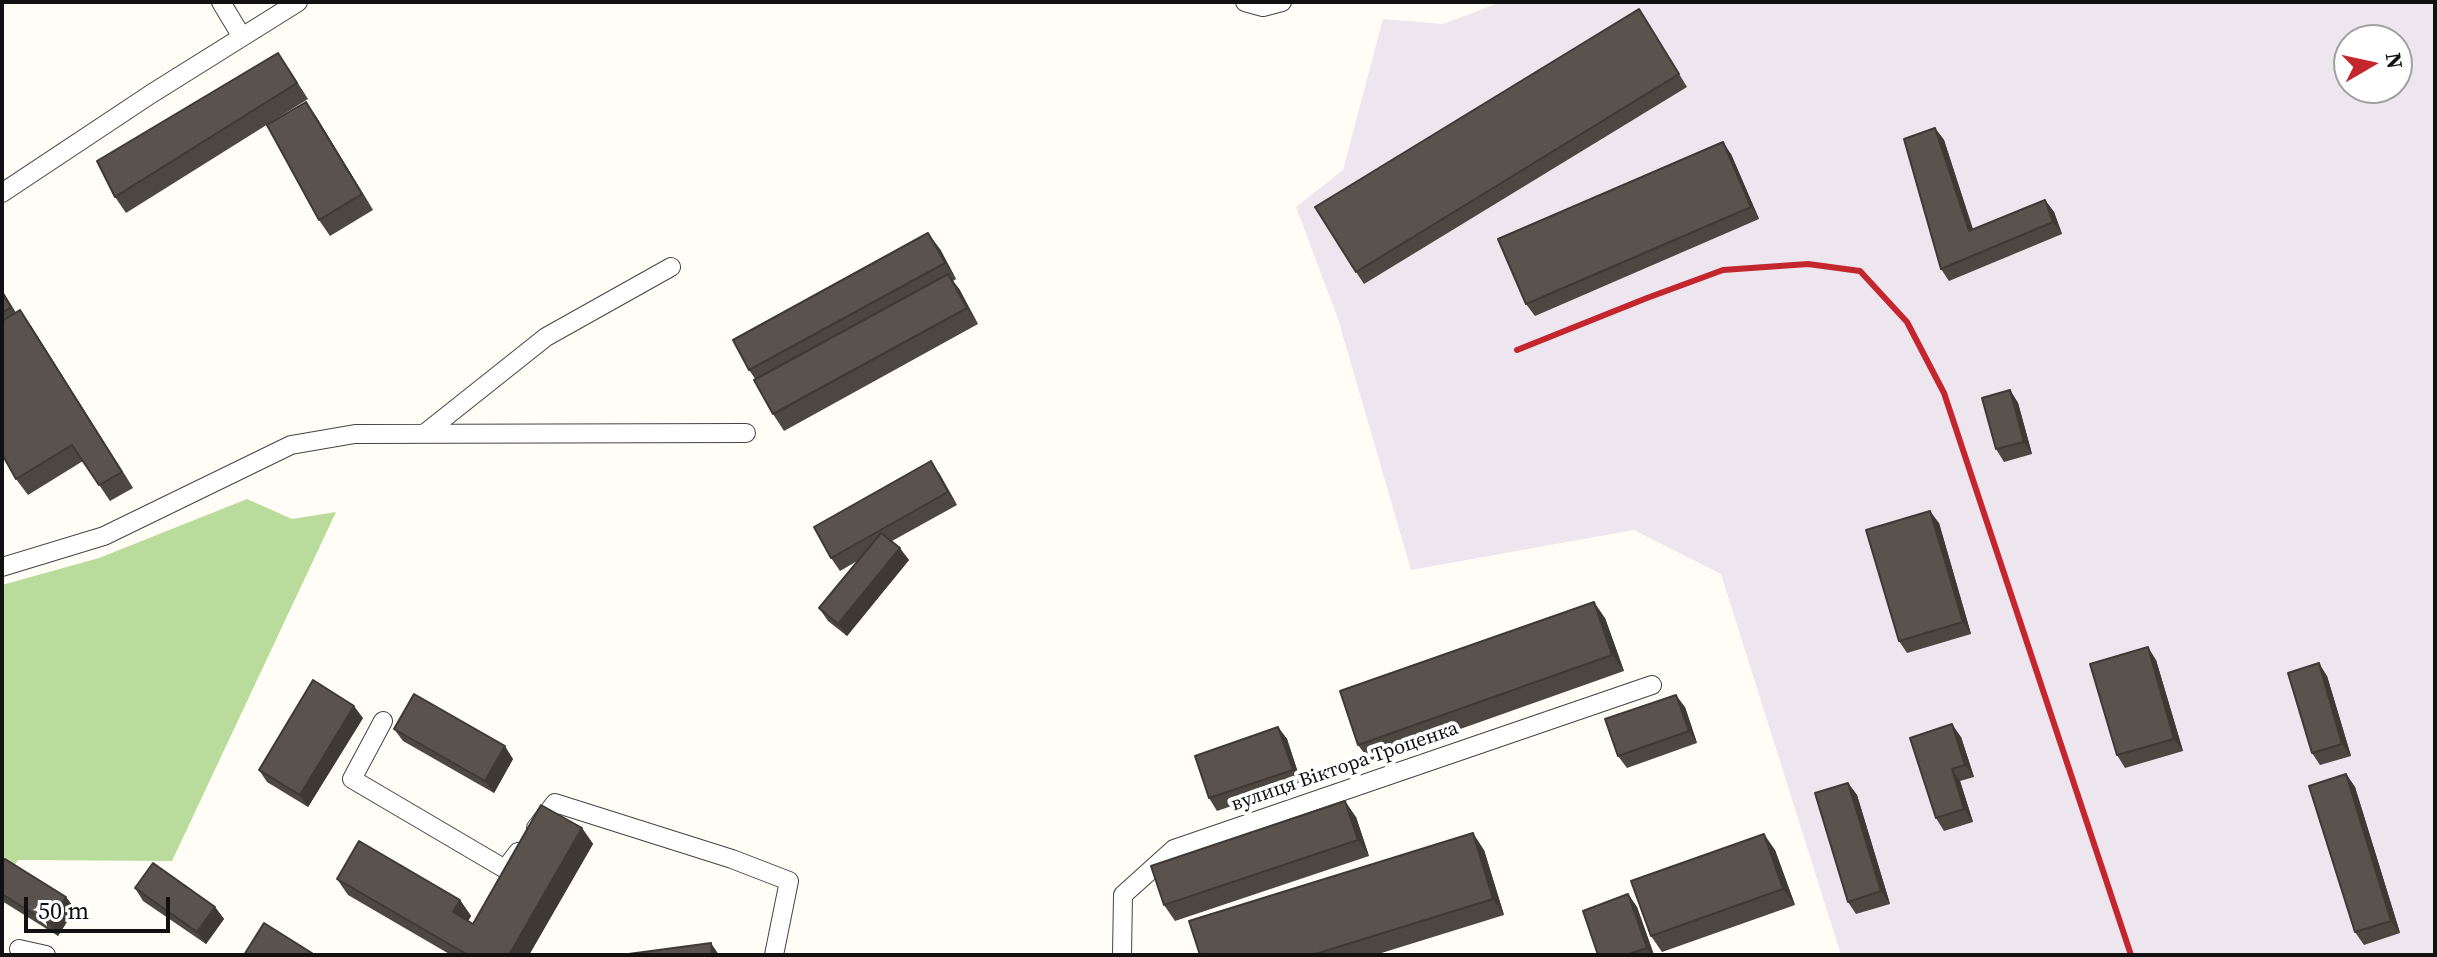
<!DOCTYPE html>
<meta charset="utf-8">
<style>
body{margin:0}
#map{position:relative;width:2437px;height:957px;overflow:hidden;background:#fffdf5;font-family:"Source Serif 4",serif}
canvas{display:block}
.frame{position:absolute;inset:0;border:4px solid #111;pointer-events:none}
.north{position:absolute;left:2333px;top:24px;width:80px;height:80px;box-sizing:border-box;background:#fff;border:2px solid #a0a0a0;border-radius:50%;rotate:81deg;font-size:22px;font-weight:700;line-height:32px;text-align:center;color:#111}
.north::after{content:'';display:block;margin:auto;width:28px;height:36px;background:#c4262e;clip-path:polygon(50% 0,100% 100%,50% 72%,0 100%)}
.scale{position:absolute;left:24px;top:897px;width:146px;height:36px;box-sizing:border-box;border:4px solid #111;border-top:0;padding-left:10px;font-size:24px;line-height:28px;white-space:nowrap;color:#111;-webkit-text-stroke:6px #fff;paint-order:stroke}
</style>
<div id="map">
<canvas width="2437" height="957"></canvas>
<div class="frame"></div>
<div class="north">N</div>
<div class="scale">50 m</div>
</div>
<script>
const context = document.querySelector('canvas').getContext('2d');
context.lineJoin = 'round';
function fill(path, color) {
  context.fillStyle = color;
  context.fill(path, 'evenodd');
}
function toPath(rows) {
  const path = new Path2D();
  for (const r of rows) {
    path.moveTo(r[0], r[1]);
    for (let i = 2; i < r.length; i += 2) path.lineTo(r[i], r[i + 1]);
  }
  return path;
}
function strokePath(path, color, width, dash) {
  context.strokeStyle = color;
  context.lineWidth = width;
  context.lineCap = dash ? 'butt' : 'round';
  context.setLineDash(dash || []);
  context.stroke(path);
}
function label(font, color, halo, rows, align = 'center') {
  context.font = font + ' "Source Serif 4",serif';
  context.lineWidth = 8;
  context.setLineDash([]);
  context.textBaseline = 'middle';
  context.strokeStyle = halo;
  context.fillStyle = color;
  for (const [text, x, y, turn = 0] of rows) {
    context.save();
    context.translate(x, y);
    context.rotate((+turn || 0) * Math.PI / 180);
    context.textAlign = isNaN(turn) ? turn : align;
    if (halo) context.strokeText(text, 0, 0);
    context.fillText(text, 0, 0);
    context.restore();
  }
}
const industrial = toPath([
 [1501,2,2435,2,2435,955,1841,955,1721,574,1634,530,1411,570,1338,319,1296,207,1343,170,1383,19,1443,24],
 [2349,40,2397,40,2397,88,2349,88]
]);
const forest = toPath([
 [247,499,292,519,336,512,172,861,18,860,2,885,2,585,99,558]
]);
const minor = toPath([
 [221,2,242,37],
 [1245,2,1263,7,1282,2],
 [2,193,151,94,298,2],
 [424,434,546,337,671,267],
 [2,567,104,536,291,445,355,434,746,433],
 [383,721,352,779,505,869,518,852],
 [536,828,555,803,732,859,789,881,774,955],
 [19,949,46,955],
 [1122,955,1123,895,1174,849,1652,685]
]);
const rail = toPath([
 [1517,350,1647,298,1723,270,1808,264,1860,271,1907,322,1944,393,2131,955]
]);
const wall = toPath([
 [1647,21,1687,87,1364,284,1356,272],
 [289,69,308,99,126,213,115,197],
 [306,102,317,118,373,210,330,236,319,220],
 [1935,128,1944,140,1973,229,2045,200,2054,212,2062,234,1949,281,1941,269],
 [1731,154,1759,219,1535,316,1526,304],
 [940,249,956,279,953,281,978,324,784,431,773,414,756,380,749,370],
 [2,290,16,313,20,310,31,326,133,488,110,501,83,461,28,495,16,479,2,454],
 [2010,390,2018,403,2032,454,2004,462,1996,449],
 [939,473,957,505,892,541,909,560,847,636,828,621,819,608,859,560,840,571,831,558],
 [1939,523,1971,634,1907,653,1899,641],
 [1605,618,1624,671,1370,761,1358,745],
 [2156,660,2183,751,2125,768,2117,755],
 [2327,676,2351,756,2320,765,2312,753],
 [1685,707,1697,743,1627,768,1618,756],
 [363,718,308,807,267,782,259,770],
 [1278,727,1287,739,1301,782,1217,811,1209,798],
 [394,729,513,759,494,793,403,741],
 [1961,737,1974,777,1960,781,1973,822,1944,831,1936,818],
 [2346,774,2355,787,2400,933,2364,945,2355,932],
 [1848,783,1857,795,1890,904,1856,914,1848,902],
 [1356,817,1369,856,1175,921,1164,905],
 [582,828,593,844,529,955,451,955,348,895,337,879,460,900,471,916,468,921,473,924],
 [1484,850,1504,915,1375,955,1200,955],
 [1775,850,1795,905,1662,952,1651,936],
 [2,863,66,897,75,909,58,936,2,901],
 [135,888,215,907,224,919,206,944,143,901],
 [1628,894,1637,907,1654,955,1598,955]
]);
const shadedWall = toPath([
 [306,102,317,118,373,210,362,194],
 [1935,128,1944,140,1977,243,1969,231],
 [1723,142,1731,154,1759,219,1751,207],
 [2045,200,2054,212,2062,234,2053,222],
 [928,233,940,249,956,279,945,263],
 [948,274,960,290,978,324,967,308],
 [2,290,22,323,2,293],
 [20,310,31,326,133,488,122,472],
 [2010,390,2018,403,2032,454,2024,442],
 [931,461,939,473,957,505,948,492],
 [1930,511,1939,523,1971,634,1963,622],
 [900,548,909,560,847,636,838,624],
 [1594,602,1605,618,1624,671,1612,655],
 [2148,647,2156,660,2183,751,2174,739],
 [2319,663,2327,676,2351,756,2342,744],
 [1676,695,1685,707,1697,743,1689,731],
 [354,706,363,718,308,807,300,795],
 [1952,724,1961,737,1974,777,1965,765],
 [1278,727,1287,739,1301,782,1293,770],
 [505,746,513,759,494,793,485,781],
 [1952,769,1960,781,1973,822,1964,809],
 [2346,774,2355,787,2400,933,2391,921],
 [1848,783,1857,795,1890,904,1881,891],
 [1345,801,1356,817,1369,856,1358,840],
 [582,828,593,844,529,955,509,955],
 [1473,833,1484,850,1504,915,1493,899],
 [1764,834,1775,850,1795,905,1783,889],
 [1628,894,1637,907,1654,955,1652,955,1647,948],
 [66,897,75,909,58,936,50,924],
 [460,900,471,916,464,928,453,912],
 [215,907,224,919,206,944,197,932],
 [711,943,719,955,712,955]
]);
const building = toPath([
 [1639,9,1679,74,1356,272,1315,207,1639,9],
 [278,53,297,83,115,197,97,161,278,53],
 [306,102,362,194,319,220,267,125,306,102],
 [1935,128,1969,231,2045,200,2053,222,1941,269,1904,139,1935,128],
 [1723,142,1751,207,1526,304,1498,239,1723,142],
 [928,233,945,263,749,370,733,340,928,233],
 [948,274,967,308,773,414,754,380,948,274],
 [2,293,11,307,2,313,2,293],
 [20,310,122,472,99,485,72,445,16,479,2,454,2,321,20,310],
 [2010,390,2024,442,1996,449,1982,398,2010,390],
 [931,461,948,492,831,558,814,527,931,461],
 [1930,511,1963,622,1899,641,1866,530,1930,511],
 [881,533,900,548,838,624,819,608,881,533],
 [1594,602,1612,655,1358,745,1340,691,1594,602],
 [2148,647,2174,739,2117,755,2090,664,2148,647],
 [2319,663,2342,744,2312,753,2288,673,2319,663],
 [313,680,354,706,300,795,259,770,313,680],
 [414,694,505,746,485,781,394,729,414,694],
 [1676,695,1689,731,1618,756,1605,719,1676,695],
 [1952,724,1965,765,1952,769,1964,809,1936,818,1910,738,1952,724],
 [1278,727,1293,770,1209,798,1195,756,1278,727],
 [2346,774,2391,921,2355,932,2309,786,2346,774],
 [1848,783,1881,891,1848,902,1815,793,1848,783],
 [1345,801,1358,840,1164,905,1151,866,1345,801],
 [541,805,582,828,509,955,468,955,337,879,359,841,460,900,453,912,473,924,541,805],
 [1473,833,1493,899,1312,955,1200,955,1189,921,1473,833],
 [1764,834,1783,889,1651,936,1631,881,1764,834],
 [5,859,66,897,50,924,2,894,2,863,5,859],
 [153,863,215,907,197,932,135,888,153,863],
 [1628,894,1647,948,1626,955,1598,955,1583,911,1628,894],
 [264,923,315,955,244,955,264,923],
 [711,943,712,955,621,955,711,943]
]);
const streetNames = [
 ["вулиця Віктора Троценка",1345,767,-19]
];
fill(industrial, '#eee6ef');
fill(forest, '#b9dc9c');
strokePath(minor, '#444', 20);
strokePath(minor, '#fff', 18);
strokePath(rail, '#c4262e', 6);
fill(wall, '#4d4742');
fill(shadedWall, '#3f3936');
fill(building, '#5a524d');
strokePath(building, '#3f3936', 2);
label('20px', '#111', '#fff', streetNames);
</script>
